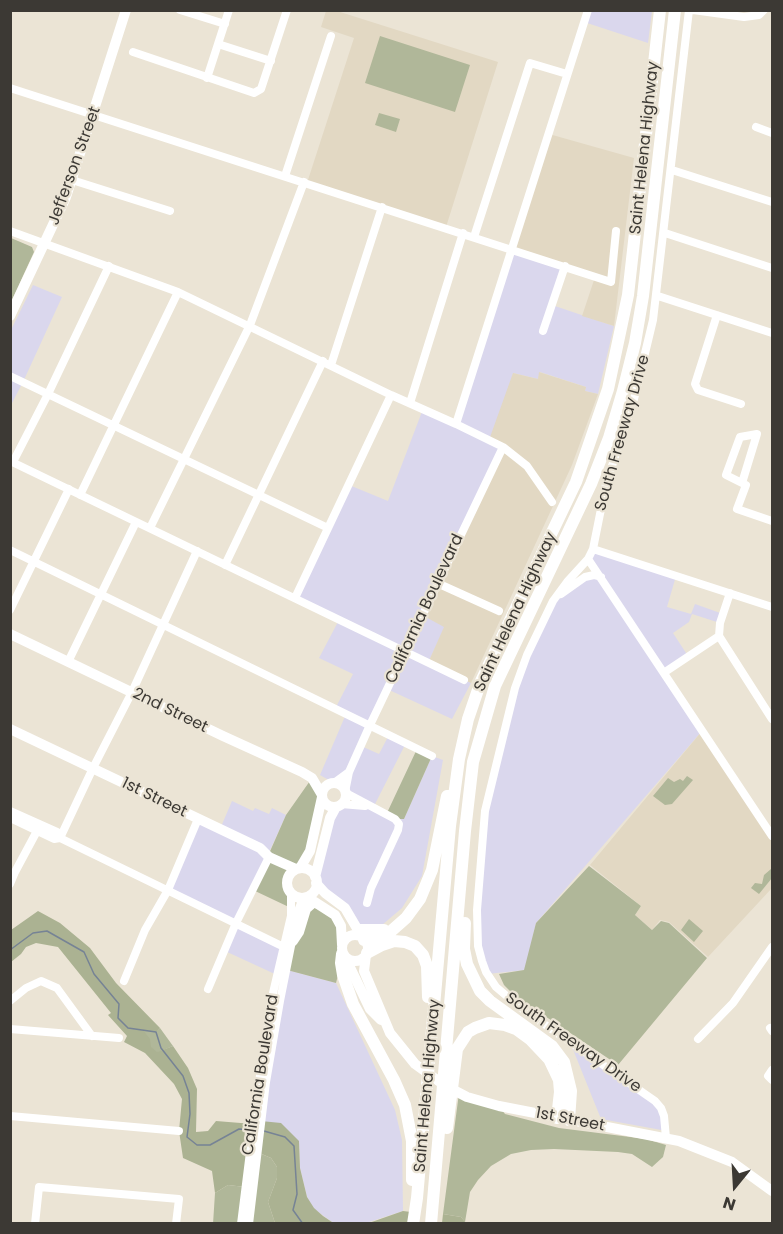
<!DOCTYPE html>
<style>
body{margin:0}
#map{position:relative;width:783px;height:1234px;overflow:hidden;background:#ebe4d5;font-family:Poppins,sans-serif}
canvas{display:block}
.frame{position:absolute;inset:0;border:12px solid #3c3934;pointer-events:none}
.north{position:absolute;left:705px;top:1156px;width:60px;height:60px;-webkit-text-stroke:4px #ebe4d5;paint-order:stroke;rotate:198deg;font-size:16px;font-weight:700;line-height:24px;text-align:center;color:#3c3934}
.north::after{content:'';display:block;margin:auto;width:21px;height:27px;background:#3c3934;clip-path:polygon(50% 0,100% 100%,50% 72%,0 100%)}
</style>
<div id="map">
<canvas width="783" height="1234"></canvas>
<div class="frame"></div>
<div class="north">N</div>
</div>
<script>
const context = document.querySelector('canvas').getContext('2d');
context.lineJoin = 'round';
function fill(path, color) {
  context.fillStyle = color;
  context.fill(path, 'evenodd');
}
function toPath(rows) {
  const path = new Path2D();
  for (const r of rows) {
    if (r.length === 3) {
      path.moveTo(r[0] + r[2], r[1]);
      path.arc(r[0], r[1], r[2], 0, 2 * Math.PI);
      continue;
    }
    path.moveTo(r[0], r[1]);
    for (let i = 2; i < r.length; i += 2) path.lineTo(r[i], r[i + 1]);
  }
  return path;
}
function strokePath(path, color, width, dash) {
  context.strokeStyle = color;
  context.lineWidth = width;
  context.lineCap = dash ? 'butt' : 'round';
  context.setLineDash(dash || []);
  context.stroke(path);
}
function label(font, color, halo, rows, align = 'center') {
  context.font = font + ' Poppins,sans-serif';
  context.lineWidth = 4.5;
  context.setLineDash([]);
  context.textBaseline = 'middle';
  context.strokeStyle = halo;
  context.fillStyle = color;
  for (const [text, x, y, turn = 0] of rows) {
    context.save();
    context.translate(x, y);
    context.rotate((+turn || 0) * Math.PI / 180);
    context.textAlign = isNaN(turn) ? turn : align;
    if (halo) context.strokeText(text, 0, 0);
    context.fillText(text, 0, 0);
    context.restore();
  }
}
const commercial = toPath([
 [588,11,652,11,648,43,584,22],
 [512,248,565,266,552,305,614,326,598,394,585,391,586,387,540,372,538,379,513,373,503,447,445,627,428,663,471,683,452,719,387,689,361,746,379,754,389,735,406,743,373,808,404,819,432,756,443,760,422,876,402,908,375,931,359,930,316,883,336,807,365,806,345,792,348,773,334,783,320,775,346,714,335,709,353,674,319,658,339,620,295,598,349,485,388,501,423,409,456,423],
 [33,285,62,297,23,382,11,405,11,330],
 [593,549,676,576,667,607,691,614,695,604,723,614,720,623,692,614,689,622,673,633,688,656,665,672,702,731,536,923,525,970,487,974,478,946,482,832,515,688,553,601,594,575,588,559],
 [232,801,253,811,255,808,269,814,272,808,286,815,237,923,284,947,277,975,225,951,236,924,168,890,198,819,220,829],
 [287,970,336,983,395,1110,402,1140,403,1211,366,1223,332,1222,314,1209,307,1197,300,1168,299,1141,261,1121],
 [570,1042,655,1101,667,1131,601,1119]
]);
const built = toPath([
 [326,11,337,11,498,62,446,227,307,183,354,38,321,27],
 [549,134,634,158,614,326,582,316,595,277,512,248],
 [539,372,586,387,585,391,598,394,572,465,471,683,428,663,444,627,422,615,502,447,489,440,513,373,538,379],
 [702,731,772,836,772,888,708,957,669,922,660,920,652,930,635,915,641,906,590,865]
]);
const green = toPath([
 [380,36,470,65,455,112,365,83],
 [379,113,400,119,396,132,375,125],
 [11,238,32,247,34,252,11,302],
 [417,749,432,756,404,819,395,819,386,815],
 [687,776,693,780,672,804,665,805,653,796,668,778,674,782,680,779,683,781],
 [312,778,322,795,310,851,287,880,287,884,291,893,291,908,253,890,286,815],
 [589,866,641,906,635,915,652,930,661,921,669,923,707,958,618,1065,515,996,504,985,499,974,524,970,536,923],
 [771,869,772,878,759,894,751,888,755,883,762,884,764,875],
 [309,906,335,915,341,963,336,983,287,970,293,941],
 [689,919,703,931,694,942,681,930],
 [160,1028,173,1046,156,1053,150,1047,142,1029,155,1032],
 [459,1093,499,1106,505,1114,559,1128,646,1139,666,1145,663,1157,652,1167,632,1154,618,1152,554,1149,531,1150,511,1154,491,1166,478,1180,470,1192,465,1222,461,1217,443,1214],
 [257,1152,271,1158,277,1167,277,1178,268,1202,275,1223,249,1224],
 [228,1185,245,1187,241,1223,213,1224,215,1193]
]);
const forest = toPath([
 [38,911,60,923,90,948,116,983,160,1028,156,1032,143,1030,150,1039,151,1047,157,1052,173,1046,188,1068,197,1089,196,1132,208,1131,216,1121,253,1124,245,1187,228,1185,215,1193,212,1171,183,1158,179,1131,182,1099,174,1084,145,1053,124,1042,127,1036,108,1015,111,1013,58,947,36,943,26,947,21,954,11,962,11,930],
 [261,1121,281,1123,299,1141,300,1168,307,1197,314,1208,323,1216,332,1222,342,1223,275,1223,268,1202,277,1178,277,1167,271,1158,257,1152],
 [403,1211,411,1212,411,1223,366,1224],
 [443,1214,461,1217,466,1223,442,1223]
]);
const stream = toPath([
 [10,950,33,933,47,931,84,952,94,974,119,1004,118,1018,128,1028,156,1032,161,1048,183,1076,189,1093,190,1114,187,1137,197,1145,210,1145,239,1129,250,1130],
 [264,1131,285,1137,294,1146,297,1194,293,1210,303,1224],
 [394,1224,407,1224]
]);
const minor = toPath([
 [180,10,225,24],
 [693,10,744,17,759,15,764,10],
 [218,44,271,61],
 [133,52,254,93,261,89,287,10],
 [207,78,229,10],
 [10,88,611,282,616,231],
 [756,127,772,133],
 [672,170,772,202],
 [285,176,331,36],
 [72,180,170,211],
 [10,231,178,292,391,395,456,424,503,447,527,466,552,502],
 [665,233,772,268],
 [474,237,530,63,567,74],
 [658,296,772,333],
 [717,315,695,384,698,390,741,404],
 [543,331,565,266],
 [331,365,382,207],
 [10,376,328,528],
 [410,403,463,233],
 [456,424,588,10],
 [10,461,464,680],
 [13,462,48,394,109,266],
 [742,483,757,434,740,437,726,475,746,485,737,509,772,521],
 [80,495,178,292],
 [150,528,250,325,304,182],
 [593,549,772,607],
 [10,550,432,756],
 [588,559,772,836],
 [225,565,323,361],
 [437,583,499,611],
 [561,594,585,577,594,575,601,577],
 [295,598,391,395],
 [10,610,69,489],
 [719,636,772,719],
 [68,662,136,522],
 [665,672,719,636,720,623,730,593],
 [334,783,349,772],
 [345,792,349,772,370,725,503,447],
 [346,793,395,819,399,824,398,830,371,888,367,903],
 [341,804,365,806],
 [10,811,57,832,60,838],
 [10,818,54,839,60,838,288,949],
 [60,838,93,768,132,692,197,551],
 [10,884,15,872,37,831],
 [124,981,145,930,168,890,198,819],
 [208,989,236,923,269,857],
 [10,1001,26,988,41,981,57,988,92,1036],
 [770,1028,772,1031],
 [10,1029,119,1038],
 [698,1039,733,1003,772,947],
 [772,1070,768,1076,772,1080],
 [10,1116,179,1131],
 [666,1138,664,1116,661,1108,655,1101,521,1008,496,987,486,972,482,961,478,946,477,910,485,811,515,688,527,655,553,601,567,582,588,559,593,549,606,484,634,399,653,320,689,10],
 [35,1224,39,1187,179,1199,176,1224],
 [241,1224,258,1088,273,993,291,916,291,893],
 [249,1224,266,1082,280,1001,298,911,303,898]
]);
const major = toPath([
 [10,316,66,197,126,10],
 [10,634,223,736,302,772,312,778,322,795],
 [10,729,260,848,269,857,296,869],
 [334,795,12],
 [300,868,310,851,322,797],
 [302,883,15],
 [315,877,330,818,336,807],
 [316,883,325,893,345,908,362,937],
 [307,897,335,915,341,926,342,945],
 [355,948,13],
 [293,941,299,932,306,909,314,902],
 [366,955,364,971,390,1033,415,1064,444,1085,467,1097,499,1106,679,1141,732,1162,772,1191],
 [345,957,370,1009,381,1020]
]);
const highway = toPath([
 [465,923,464,949,467,964,480,991,490,1001,552,1046,564,1062,571,1091,569,1120],
 [359,930,384,930],
 [364,940,389,933,406,918,420,899,432,870,447,796],
 [367,953,382,945,394,941,405,942,415,946,423,955,427,966,428,997],
 [342,954,341,963,343,975,353,1004,394,1080,405,1105,412,1141,412,1180],
 [447,1128,457,1049,468,1032,475,1028,489,1023,505,1025,516,1029,531,1040,549,1059,559,1080,560,1092,557,1118],
 [413,1224,417,1198,450,826,459,759,468,719,481,681,576,482,608,389,628,295,660,10],
 [431,1224,465,831,473,762,495,686,591,484,609,438,623,391,635,343,643,296,675,10]
]);
const streetNames = [
 ["Saint Helena Highway",645,148,-84],
 ["Jefferson Street",75,166,-70],
 ["South Freeway Drive",623,433,-74],
 ["California Boulevard",425,609,-65],
 ["Saint Helena Highway",516,612,-65],
 ["2nd Street",170,711,26],
 ["1st Street",154,798,26],
 ["South Freeway Drive",573,1043,35],
 ["California Boulevard",261,1075,-81],
 ["Saint Helena Highway",428,1086,-85],
 ["1st Street",570,1120,11]
];
fill(commercial, '#dad7ed');
fill(built, '#e2d8c3');
fill(green, '#b0b799');
fill(forest, '#abb292');
strokePath(stream, '#768395', 1.5);
strokePath(minor, '#fff', 8);
strokePath(major, '#fff', 10);
strokePath(highway, '#fff', 12);
label('16px', '#3c3934', '#ebe4d5', streetNames);
</script>
